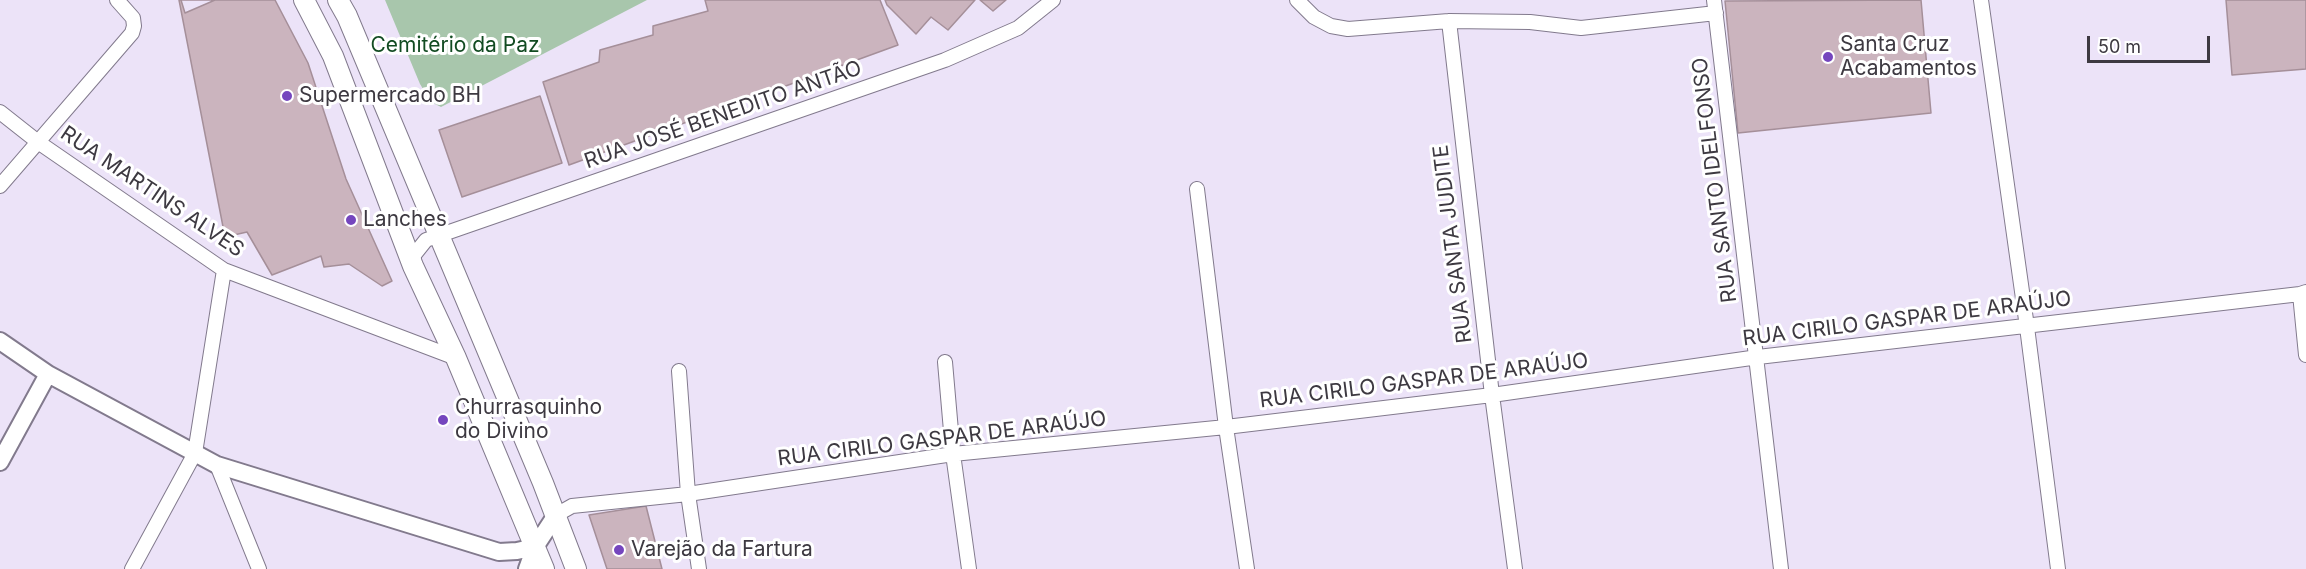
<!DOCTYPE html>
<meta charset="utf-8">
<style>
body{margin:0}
#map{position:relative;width:2306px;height:569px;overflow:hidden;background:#ece3f8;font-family:Inter,sans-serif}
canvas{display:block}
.scale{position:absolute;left:2087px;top:36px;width:123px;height:27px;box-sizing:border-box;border:3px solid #3d3941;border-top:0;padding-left:8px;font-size:18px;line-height:21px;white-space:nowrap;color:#3d3941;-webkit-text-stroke:4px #fff;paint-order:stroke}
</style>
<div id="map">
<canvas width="2306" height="569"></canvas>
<div class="scale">50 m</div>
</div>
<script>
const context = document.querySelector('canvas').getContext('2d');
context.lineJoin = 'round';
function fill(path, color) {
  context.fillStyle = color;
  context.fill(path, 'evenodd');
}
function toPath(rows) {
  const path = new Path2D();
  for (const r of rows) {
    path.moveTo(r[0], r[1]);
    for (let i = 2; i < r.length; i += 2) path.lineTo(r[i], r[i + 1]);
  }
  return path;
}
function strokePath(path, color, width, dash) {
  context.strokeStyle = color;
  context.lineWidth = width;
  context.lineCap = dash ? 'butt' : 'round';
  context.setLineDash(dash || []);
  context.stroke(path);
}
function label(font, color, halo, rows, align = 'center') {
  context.font = font + ' Inter,sans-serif';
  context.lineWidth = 6;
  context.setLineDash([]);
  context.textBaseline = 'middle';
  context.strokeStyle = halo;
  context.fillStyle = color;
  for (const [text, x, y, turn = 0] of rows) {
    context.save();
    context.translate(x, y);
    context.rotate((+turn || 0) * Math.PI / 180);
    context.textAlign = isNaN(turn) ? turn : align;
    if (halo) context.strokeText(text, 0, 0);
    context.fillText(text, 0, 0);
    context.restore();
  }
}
const green = toPath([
 [385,0,647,0,441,107,431,102,420,84]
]);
const building = toPath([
 [179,0,275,0,308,63,346,179,392,281,382,286,349,264,324,267,321,256,272,275,247,232,225,237,179,0],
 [181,0,215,0,185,13,181,0],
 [705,0,880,0,898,45,569,165,543,82,599,62,600,50,653,35,653,26,708,11,705,0],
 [885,0,975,0,948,30,931,17,916,34,887,5,885,0],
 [980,0,1006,0,993,11,980,0],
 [1921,0,1931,113,1738,133,1725,1,1921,0],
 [2226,0,2306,0,2306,69,2232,75,2226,0],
 [540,96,562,163,462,197,439,130,540,96],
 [646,506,662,569,607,569,589,515,646,506]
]);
const minor = toPath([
 [1297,0,1314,17,1331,26,1348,29,1449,21,1530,22,1581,28,1716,13],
 [1714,0,1781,569],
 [1981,0,2027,327,2058,569],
 [1449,21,1492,395,1515,569],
 [0,112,38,142,224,270,456,358],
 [0,186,132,33,134,26,133,18,117,0],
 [1197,189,1226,427,1247,569],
 [413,266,414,255,426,240,945,60,1018,28,1053,0],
 [2300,294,2306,355],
 [945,362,953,454,969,569],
 [679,371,688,494,699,569],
 [217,465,259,569],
 [556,515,572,506,688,494,953,454,1226,427,1492,395,1758,357,2300,294,2306,292],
 [132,569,195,453,224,270]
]);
const tertiary = toPath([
 [0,341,48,374,217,465,499,552,517,551,535,547],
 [0,462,48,374],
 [527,569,535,547,556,515]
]);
const secondary = toPath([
 [304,0,333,56,413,266,456,358,544,569],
 [338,0,347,16,543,483,576,569]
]);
const markers = [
 [1828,57,6,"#7546be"],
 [287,96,6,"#7546be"],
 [351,220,6,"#7546be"],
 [443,420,6,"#7546be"],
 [619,550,6,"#7546be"]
];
const poiNames = [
 ["Santa Cruz",1840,45],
 ["Acabamentos",1840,69],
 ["Supermercado BH",299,96],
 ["Lanches",363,220],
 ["Churrasquinho",455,408],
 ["do Divino",455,432],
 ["Varejão da Fartura",631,550]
];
const parkNames = [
 ["Cemitério da Paz",455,46]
];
const streetNames = [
 ["RUA JOSÉ BENEDITO ANTÃO",723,115,-19],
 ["RUA SANTO IDELFONSO",1715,180,-97],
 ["RUA MARTINS ALVES",152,192,34],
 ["RUA SANTA JUDITE",1453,244,-97],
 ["RUA CIRILO GASPAR DE ARAÚJO",1907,319,-7],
 ["RUA CIRILO GASPAR DE ARAÚJO",1424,381,-7],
 ["RUA CIRILO GASPAR DE ARAÚJO",942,439,-7]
];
fill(green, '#a8c6ac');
fill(building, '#cbb4be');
strokePath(building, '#a58f99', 1.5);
strokePath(minor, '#827a8d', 16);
strokePath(tertiary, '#827a8d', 20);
strokePath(secondary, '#827a8d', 22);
strokePath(minor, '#fff', 14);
strokePath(tertiary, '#fff', 16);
strokePath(secondary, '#fff', 20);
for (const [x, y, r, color] of markers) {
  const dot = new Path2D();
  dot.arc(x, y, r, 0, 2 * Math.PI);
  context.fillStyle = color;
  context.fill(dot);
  strokePath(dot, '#fff', 2);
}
label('21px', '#3d3941', '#fff', poiNames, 'left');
label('21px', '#124b22', '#fff', parkNames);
label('21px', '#3d3941', '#fff', streetNames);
</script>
